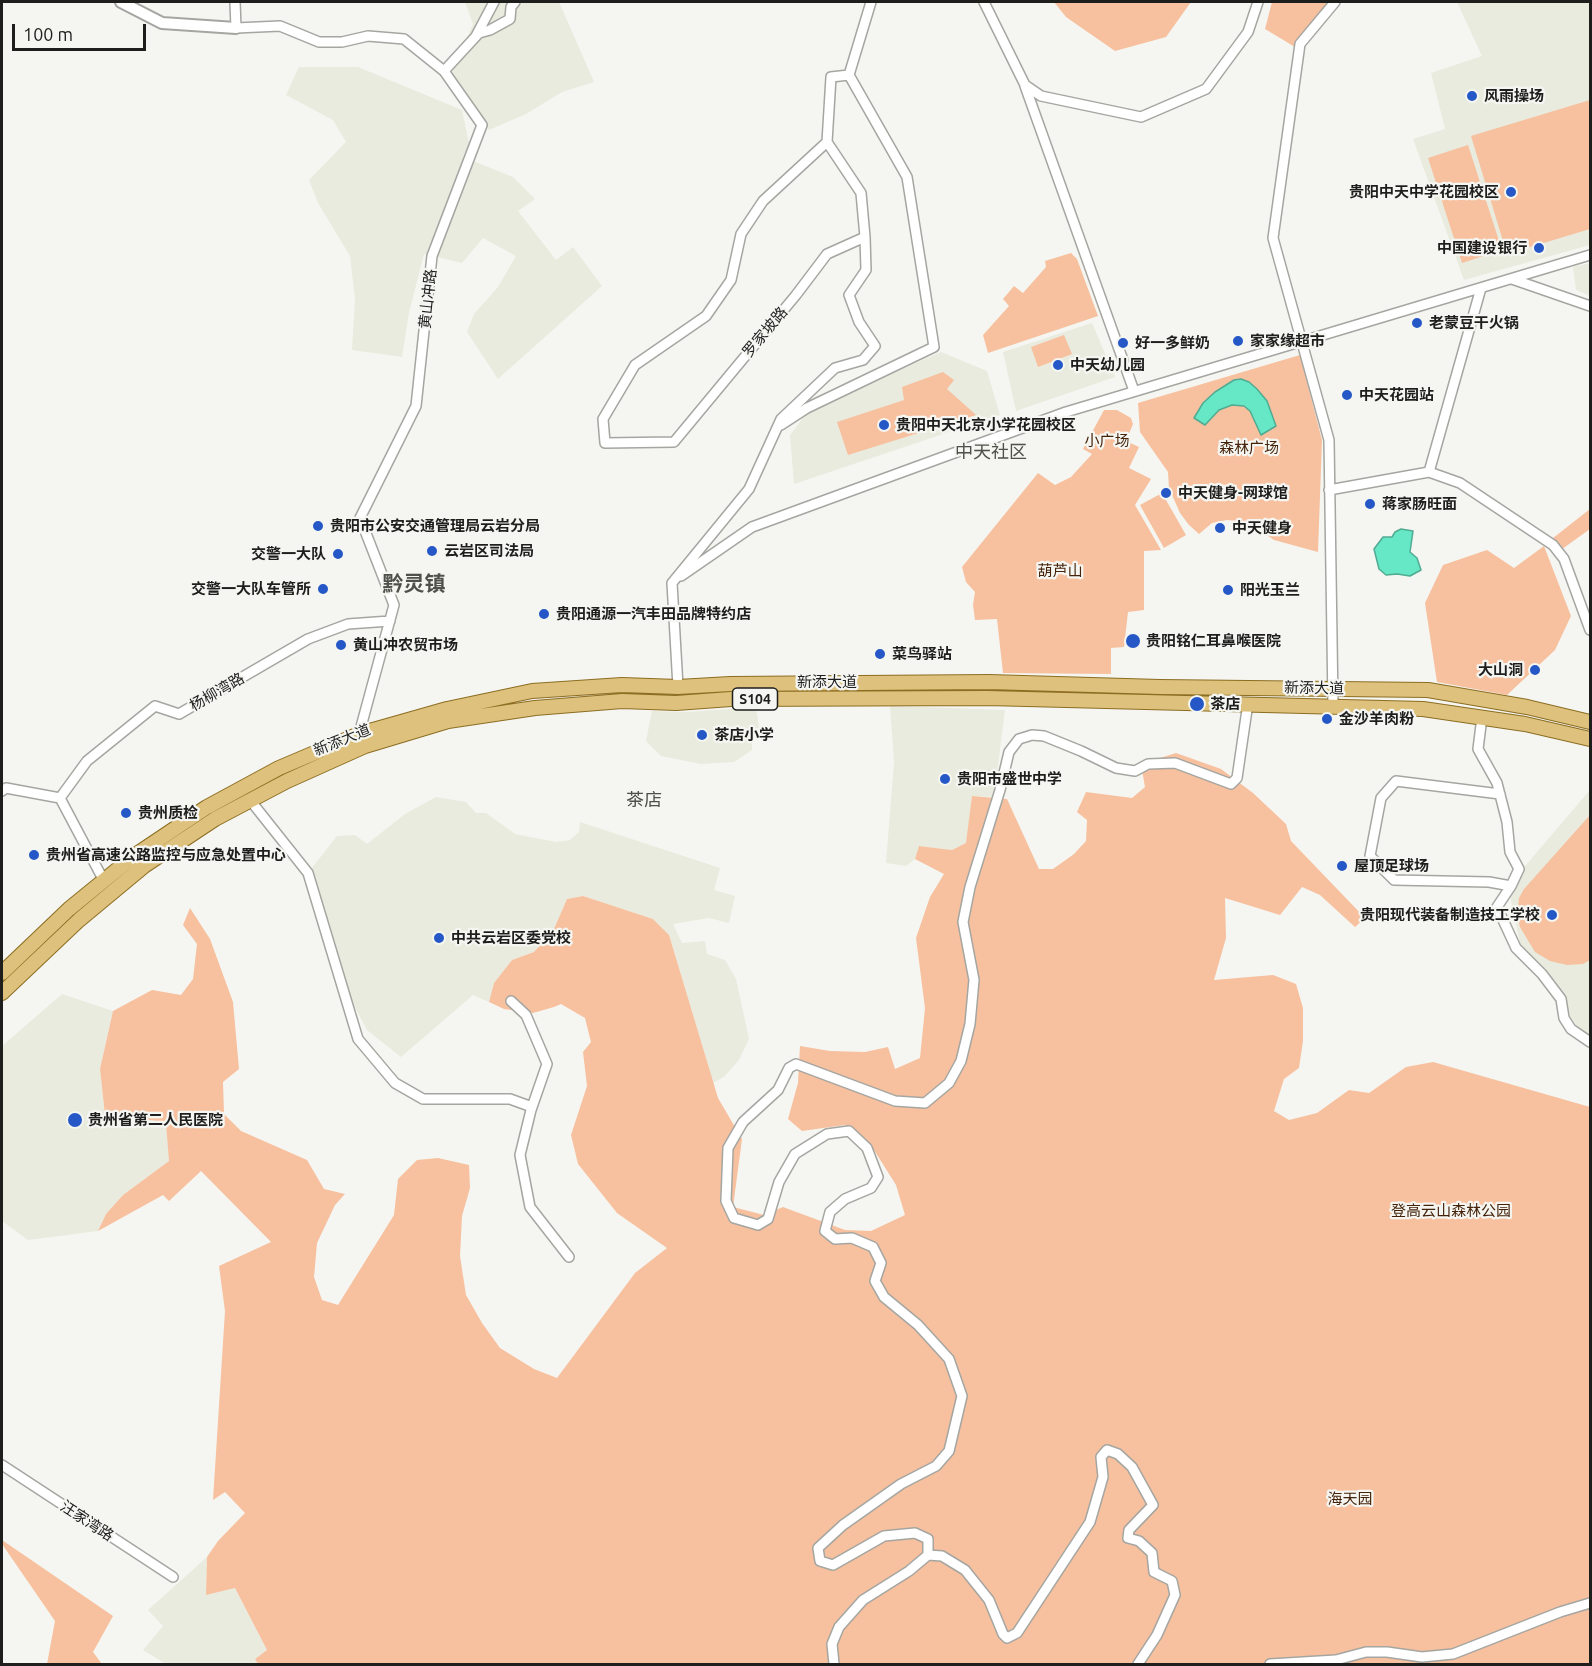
<!DOCTYPE html>
<meta charset="utf-8">
<style>
body{margin:0}
#map{position:relative;width:1592px;height:1666px;overflow:hidden;background:#f5f6f1;font-family:Ubuntu,sans-serif}
canvas{display:block}
.frame{position:absolute;inset:0;border:3px solid #1e1e1d;pointer-events:none}
.scale{position:absolute;left:12px;top:24px;width:134px;height:27px;box-sizing:border-box;border:3px solid #1e1e1d;border-top:0;padding-left:8px;font-size:18px;line-height:21px;white-space:nowrap;color:#1e1e1d;-webkit-text-stroke:4px #f5f6f1;paint-order:stroke}
</style>
<div id="map">
<canvas width="1592" height="1666"></canvas>
<div class="frame"></div>
<div class="scale">100 m</div>
</div>
<script>
const context = document.querySelector('canvas').getContext('2d');
context.lineJoin = 'round';
function fill(path, color) {
  context.fillStyle = color;
  context.fill(path, 'evenodd');
}
function toPath(rows) {
  const path = new Path2D();
  for (const r of rows) {
    path.moveTo(r[0], r[1]);
    for (let i = 2; i < r.length; i += 2) path.lineTo(r[i], r[i + 1]);
  }
  return path;
}
function strokePath(path, color, width, dash) {
  context.strokeStyle = color;
  context.lineWidth = width;
  context.lineCap = dash ? 'butt' : 'round';
  context.setLineDash(dash || []);
  context.stroke(path);
}
function label(font, color, halo, rows, align = 'center') {
  context.font = font + ' Ubuntu,"Noto Sans SC",sans-serif';
  context.lineWidth = 4.5;
  context.setLineDash([]);
  context.textBaseline = 'middle';
  context.strokeStyle = halo;
  context.fillStyle = color;
  for (const [text, x, y, turn = 0] of rows) {
    context.save();
    context.translate(x, y);
    context.rotate((+turn || 0) * Math.PI / 180);
    context.textAlign = isNaN(turn) ? turn : align;
    if (halo) context.strokeText(text, 0, 0);
    context.fillText(text, 0, 0);
    context.restore();
  }
}
const built = toPath([
 [465,2,559,2,594,82,562,92,526,114,489,130,452,73,473,24],
 [1457,2,1590,2,1590,245,1464,280,1413,139,1445,129,1431,73,1482,56],
 [299,67,358,67,462,110,469,143,463,157,513,177,535,199,518,211,556,260,573,247,602,286,498,379,467,332,474,314,498,287,516,256,483,238,462,263,424,254,409,313,402,357,352,350,355,299,350,256,318,203,309,180,346,142,333,120,286,95],
 [1590,263,1590,296,1576,290,1573,267],
 [1092,323,1115,377,1016,411,1003,352],
 [941,352,987,371,1000,415,794,484,790,435,809,410],
 [890,706,1005,710,994,797,972,796,967,843,952,850,919,846,915,859,906,866,886,863,894,762],
 [756,707,760,733,752,736,752,750,734,762,701,764,661,756,646,741,652,711,688,712],
 [1590,790,1590,1035,1578,1027,1520,943,1508,886],
 [436,797,466,802,476,813,486,813,515,834,556,842,570,840,579,832,580,822,720,868,714,890,735,896,729,923,709,918,673,924,682,943,705,941,707,954,725,960,736,979,749,1039,739,1060,724,1077,713,1083,669,935,653,919,583,896,567,899,554,929,534,952,512,960,494,983,489,1002,473,995,401,1057,367,1030,346,990,311,869,337,836,355,835,367,844,405,814],
 [62,994,113,1011,100,1069,105,1115,129,1116,167,1123,169,1161,123,1195,106,1214,98,1231,28,1240,2,1221,2,1046],
 [207,1557,206,1595,235,1588,267,1650,255,1659,258,1664,166,1664,143,1650,163,1626,148,1610]
]);
const green = toPath([
 [1054,2,1191,2,1166,37,1115,51,1066,17],
 [1272,2,1332,2,1295,47,1265,29],
 [1590,100,1590,229,1507,254,1471,136],
 [1468,145,1502,250,1462,263,1428,158],
 [1071,253,1077,259,1098,316,988,353,983,335,1009,306,1003,299,1014,286,1023,293,1046,267,1045,261],
 [1064,335,1072,354,1038,367,1031,347],
 [1300,355,1322,440,1318,552,1274,540,1248,522,1227,520,1212,523,1199,534,1189,525,1180,513,1169,488,1168,472,1140,432,1138,403],
 [943,372,954,380,947,389,976,415,848,455,837,422,904,400,902,387],
 [1104,410,1117,410,1131,418,1133,424,1126,441,1139,447,1129,468,1151,479,1135,505,1161,550,1144,551,1144,610,1128,612,1124,647,1111,648,1111,674,1003,673,997,619,975,620,973,605,975,592,966,582,962,567,1038,473,1055,485,1071,477,1092,454,1083,449],
 [1162,493,1186,535,1164,548,1140,505],
 [1590,509,1590,529,1558,552,1548,542],
 [1544,546,1571,616,1555,650,1507,695,1437,682,1425,603,1443,565,1487,550,1514,568],
 [1176,753,1221,769,1253,793,1286,824,1291,841,1365,918,1355,927,1320,895,1302,887,1280,915,1225,898,1226,938,1214,980,1273,975,1296,984,1303,1008,1303,1041,1299,1068,1284,1079,1274,1111,1289,1120,1317,1113,1349,1090,1369,1093,1406,1067,1433,1062,1590,1107,1590,1664,258,1664,255,1659,267,1650,235,1588,206,1595,207,1557,218,1541,245,1513,225,1492,213,1500,225,1311,219,1266,271,1242,201,1171,169,1201,163,1195,98,1231,106,1214,123,1195,169,1161,166,1123,129,1116,105,1115,100,1069,113,1011,152,990,181,995,193,979,197,944,183,925,190,908,210,939,233,1002,239,1069,223,1082,224,1114,241,1131,307,1160,324,1189,345,1194,335,1205,317,1243,314,1277,322,1300,338,1305,394,1215,398,1179,417,1160,438,1158,469,1165,470,1188,462,1216,460,1256,466,1295,482,1323,500,1348,534,1369,557,1378,635,1273,667,1248,617,1213,578,1164,571,1135,587,1086,583,1052,591,1042,585,1018,561,1004,554,1007,533,1013,504,1009,489,1002,494,983,512,960,534,952,554,929,567,899,583,896,653,919,669,935,718,1098,742,1139,733,1207,764,1215,783,1207,845,1230,871,1231,905,1215,896,1185,869,1142,845,1125,802,1131,788,1119,798,1083,800,1046,830,1051,865,1052,888,1047,895,1069,920,1058,925,1008,916,938,930,897,944,874,915,859,919,846,952,850,966,843,972,796,1007,799,1039,869,1053,869,1074,854,1086,841,1087,820,1077,812,1086,792,1132,798,1145,787,1141,764],
 [1590,815,1590,960,1583,964,1567,965,1550,961,1535,952,1520,927,1517,914,1519,898,1524,889],
 [2,1540,113,1616,93,1652,102,1664,47,1664,55,1621,2,1544]
]);
const water = toPath([
 [1241,379,1249,382,1257,389,1267,401,1276,426,1261,435,1250,411,1244,406,1232,405,1219,410,1205,425,1194,418,1203,403,1215,392,1234,380,1241,379],
 [1401,529,1413,531,1410,552,1417,558,1421,570,1410,576,1397,574,1386,575,1379,569,1374,549,1383,537,1392,537,1395,532,1401,529]
]);
const minor = toPath([
 [235,2,236,28,280,26,319,42,342,42,368,36,404,39,444,71,482,125,432,256,416,406,360,518,394,605,359,734,361,738],
 [984,2,1025,85,1041,96,1141,117,1206,89,1248,32,1258,2],
 [476,36,494,2],
 [444,71,479,33,490,30,510,19,511,7,515,2],
 [1025,86,1134,391],
 [827,142,861,193,865,237],
 [1512,279,1590,306],
 [781,425,807,408,934,347,907,177,849,75,871,2],
 [1429,472,1460,483,1553,545,1564,559,1590,630],
 [1329,490,1429,472,1481,288],
 [681,576,752,527,1066,412,1590,255],
 [678,687,672,583,749,489,781,419,835,368,863,360,875,346,859,322,849,295,866,270,865,237,827,254,796,295,674,442,605,443,603,419,635,365,706,316,731,280,741,234,763,201,827,142,831,77,849,75],
 [1333,705,1329,440,1273,238,1300,44,1335,2],
 [1482,717,1478,749,1497,783,1507,822,1510,852,1519,869,1511,886,1497,907,1516,948,1542,974,1561,999,1564,1018,1571,1029,1590,1042],
 [2,791,6,788,60,798,87,761,155,706,179,714,308,639,348,624,390,621],
 [1500,794,1396,781,1381,798,1370,856,1394,880,1489,882,1511,886],
 [60,798,104,881],
 [250,800,308,873,358,1039,395,1083,423,1099,510,1099,532,1107],
 [511,1001,526,1015,547,1064,531,1110,520,1155,530,1207,569,1257],
 [2,1465,173,1577],
 [928,1555,942,1556,965,1570,989,1600,1003,1634,1007,1638,1017,1633,1090,1522,1103,1477,1101,1457,1107,1450,1118,1454,1132,1467,1153,1505,1129,1530,1128,1538,1139,1541,1152,1553,1154,1572,1172,1581,1175,1595,1157,1635,1138,1664],
 [834,1664,832,1644,839,1627,863,1600,909,1571,928,1555,928,1539,915,1533,884,1536,833,1565,820,1561,818,1548,843,1525,901,1484,936,1466,949,1451,962,1396,949,1359,918,1325,884,1297,875,1281,881,1263,873,1247,852,1238,835,1239,825,1231,830,1212,845,1199,871,1188,878,1177,867,1148,849,1131,827,1134,795,1154,779,1182,768,1219,758,1225,734,1218,726,1201,728,1148,743,1122,778,1090,789,1068,796,1064,895,1101,925,1103,949,1083,961,1061,970,1024,974,980,963,922,970,887,1000,790,1009,752,1019,739,1032,735,1044,736,1081,751,1116,768,1135,771,1148,764,1175,763,1231,784,1237,778,1248,703],
 [1270,1664,1336,1660,1366,1652,1387,1652,1422,1657,1453,1654,1560,1612,1590,1603]
]);
const tertiary = toPath([
 [121,2,162,23,236,28]
]);
const primary = toPath([
 [2,973,69,909,134,856,207,807,279,768,359,734,447,709,532,691,622,685,678,687,730,684,989,682,1160,687,1428,690,1527,707,1590,722],
 [2,993,79,920,144,866,215,819,287,781,365,746,448,721,535,708,622,701,676,703,731,699,987,698,1423,709,1525,724,1590,739]
]);
const markers = [
 [1472,96,6,"#2558c6"],
 [1511,192,6,"#2558c6"],
 [1539,248,6,"#2558c6"],
 [1417,323,6,"#2558c6"],
 [1238,341,6,"#2558c6"],
 [1123,343,6,"#2558c6"],
 [1058,365,6,"#2558c6"],
 [1347,395,6,"#2558c6"],
 [884,425,6,"#2558c6"],
 [1166,493,6,"#2558c6"],
 [1370,504,6,"#2558c6"],
 [318,526,6,"#2558c6"],
 [1220,528,6,"#2558c6"],
 [432,551,6,"#2558c6"],
 [338,554,6,"#2558c6"],
 [323,589,6,"#2558c6"],
 [1228,590,6,"#2558c6"],
 [544,614,6,"#2558c6"],
 [1133,641,8,"#2558c6"],
 [341,645,6,"#2558c6"],
 [880,654,6,"#2558c6"],
 [1535,670,6,"#2558c6"],
 [1197,704,8,"#2558c6"],
 [1327,719,6,"#2558c6"],
 [702,735,6,"#2558c6"],
 [945,779,6,"#2558c6"],
 [126,813,6,"#2558c6"],
 [34,855,6,"#2558c6"],
 [1342,866,6,"#2558c6"],
 [1552,915,6,"#2558c6"],
 [439,938,6,"#2558c6"],
 [75,1120,8,"#2558c6"]
];
const shields = [
 [755,699,45]
];
const shieldNames = [
 ["S104",755,699]
];
const poiNames = [
 ["风雨操场",1484,96],
 ["贵阳中天中学花园校区",1499,192,"right"],
 ["中国建设银行",1527,248,"right"],
 ["老蒙豆干火锅",1429,323],
 ["家家缘超市",1250,341],
 ["好一多鲜奶",1135,343],
 ["中天幼儿园",1070,365],
 ["中天花园站",1359,395],
 ["贵阳中天北京小学花园校区",896,425],
 ["中天健身-网球馆",1178,493],
 ["蒋家肠旺面",1382,504],
 ["贵阳市公安交通管理局云岩分局",330,526],
 ["中天健身",1232,528],
 ["云岩区司法局",444,551],
 ["交警一大队",326,554,"right"],
 ["交警一大队车管所",311,589,"right"],
 ["阳光玉兰",1240,590],
 ["贵阳通源一汽丰田品牌特约店",556,614],
 ["贵阳铭仁耳鼻喉医院",1146,641],
 ["黄山冲农贸市场",353,645],
 ["菜鸟驿站",892,654],
 ["大山洞",1523,670,"right"],
 ["茶店",1210,704],
 ["金沙羊肉粉",1339,719],
 ["茶店小学",714,735],
 ["贵阳市盛世中学",957,779],
 ["贵州质检",138,813],
 ["贵州省高速公路监控与应急处置中心",46,855],
 ["屋顶足球场",1354,866],
 ["贵阳现代装备制造技工学校",1540,915,"right"],
 ["中共云岩区委党校",451,938],
 ["贵州省第二人民医院",88,1120]
];
const streetNames = [
 ["黄山冲路",428,299,-84],
 ["罗家坡路",765,332,-50],
 ["新添大道",827,682],
 ["新添大道",1314,688,1],
 ["杨柳湾路",217,692,-30],
 ["新添大道",342,740,-22],
 ["汪家湾路",87,1521,33]
];
const parkNames = [
 ["小广场",1107,441],
 ["森林广场",1249,448],
 ["葫芦山",1060,571],
 ["登高云山森林公园",1451,1211],
 ["海天园",1350,1499]
];
const quarterNames = [
 ["中天社区",991,452],
 ["茶店",644,800]
];
const districtNames = [
 ["黔灵镇",414,584]
];
fill(built, '#e9ebde');
fill(green, '#f7c09e');
fill(water, '#66e7c5');
strokePath(water, '#50ab93', 1.5);
strokePath(minor, '#a5a6a1', 12);
strokePath(tertiary, '#a5a6a1', 14);
strokePath(primary, '#8c6d22', 16);
strokePath(minor, '#fff', 9);
strokePath(tertiary, '#fff', 10);
strokePath(primary, '#ddc17c', 14);
for (const [x, y, r, color] of markers) {
  const dot = new Path2D();
  dot.arc(x, y, r, 0, 2 * Math.PI);
  context.fillStyle = color;
  context.fill(dot);
  strokePath(dot, '#f5f6f1', 2);
}
for (const [x, y, w] of shields) {
  const box = new Path2D();
  box.roundRect(x - w / 2, y - 11, w, 22, 4.5);
  context.fillStyle = '#f5f6f1';
  context.fill(box);
  strokePath(box, '#1e1e1d', 1.5);
}
label('bold 14px', '#1e1e1d', null, shieldNames);
label('bold 15px', '#1e1e1d', '#f5f6f1', poiNames, 'left');
label('15px', '#1e1e1d', '#f5f6f1', streetNames);
label('15px', '#44230a', '#f5f6f1', parkNames);
label('18px', '#4f4f4b', '#f5f6f1', quarterNames);
label('bold 21px', '#4f4f4b', '#f5f6f1', districtNames);
</script>
